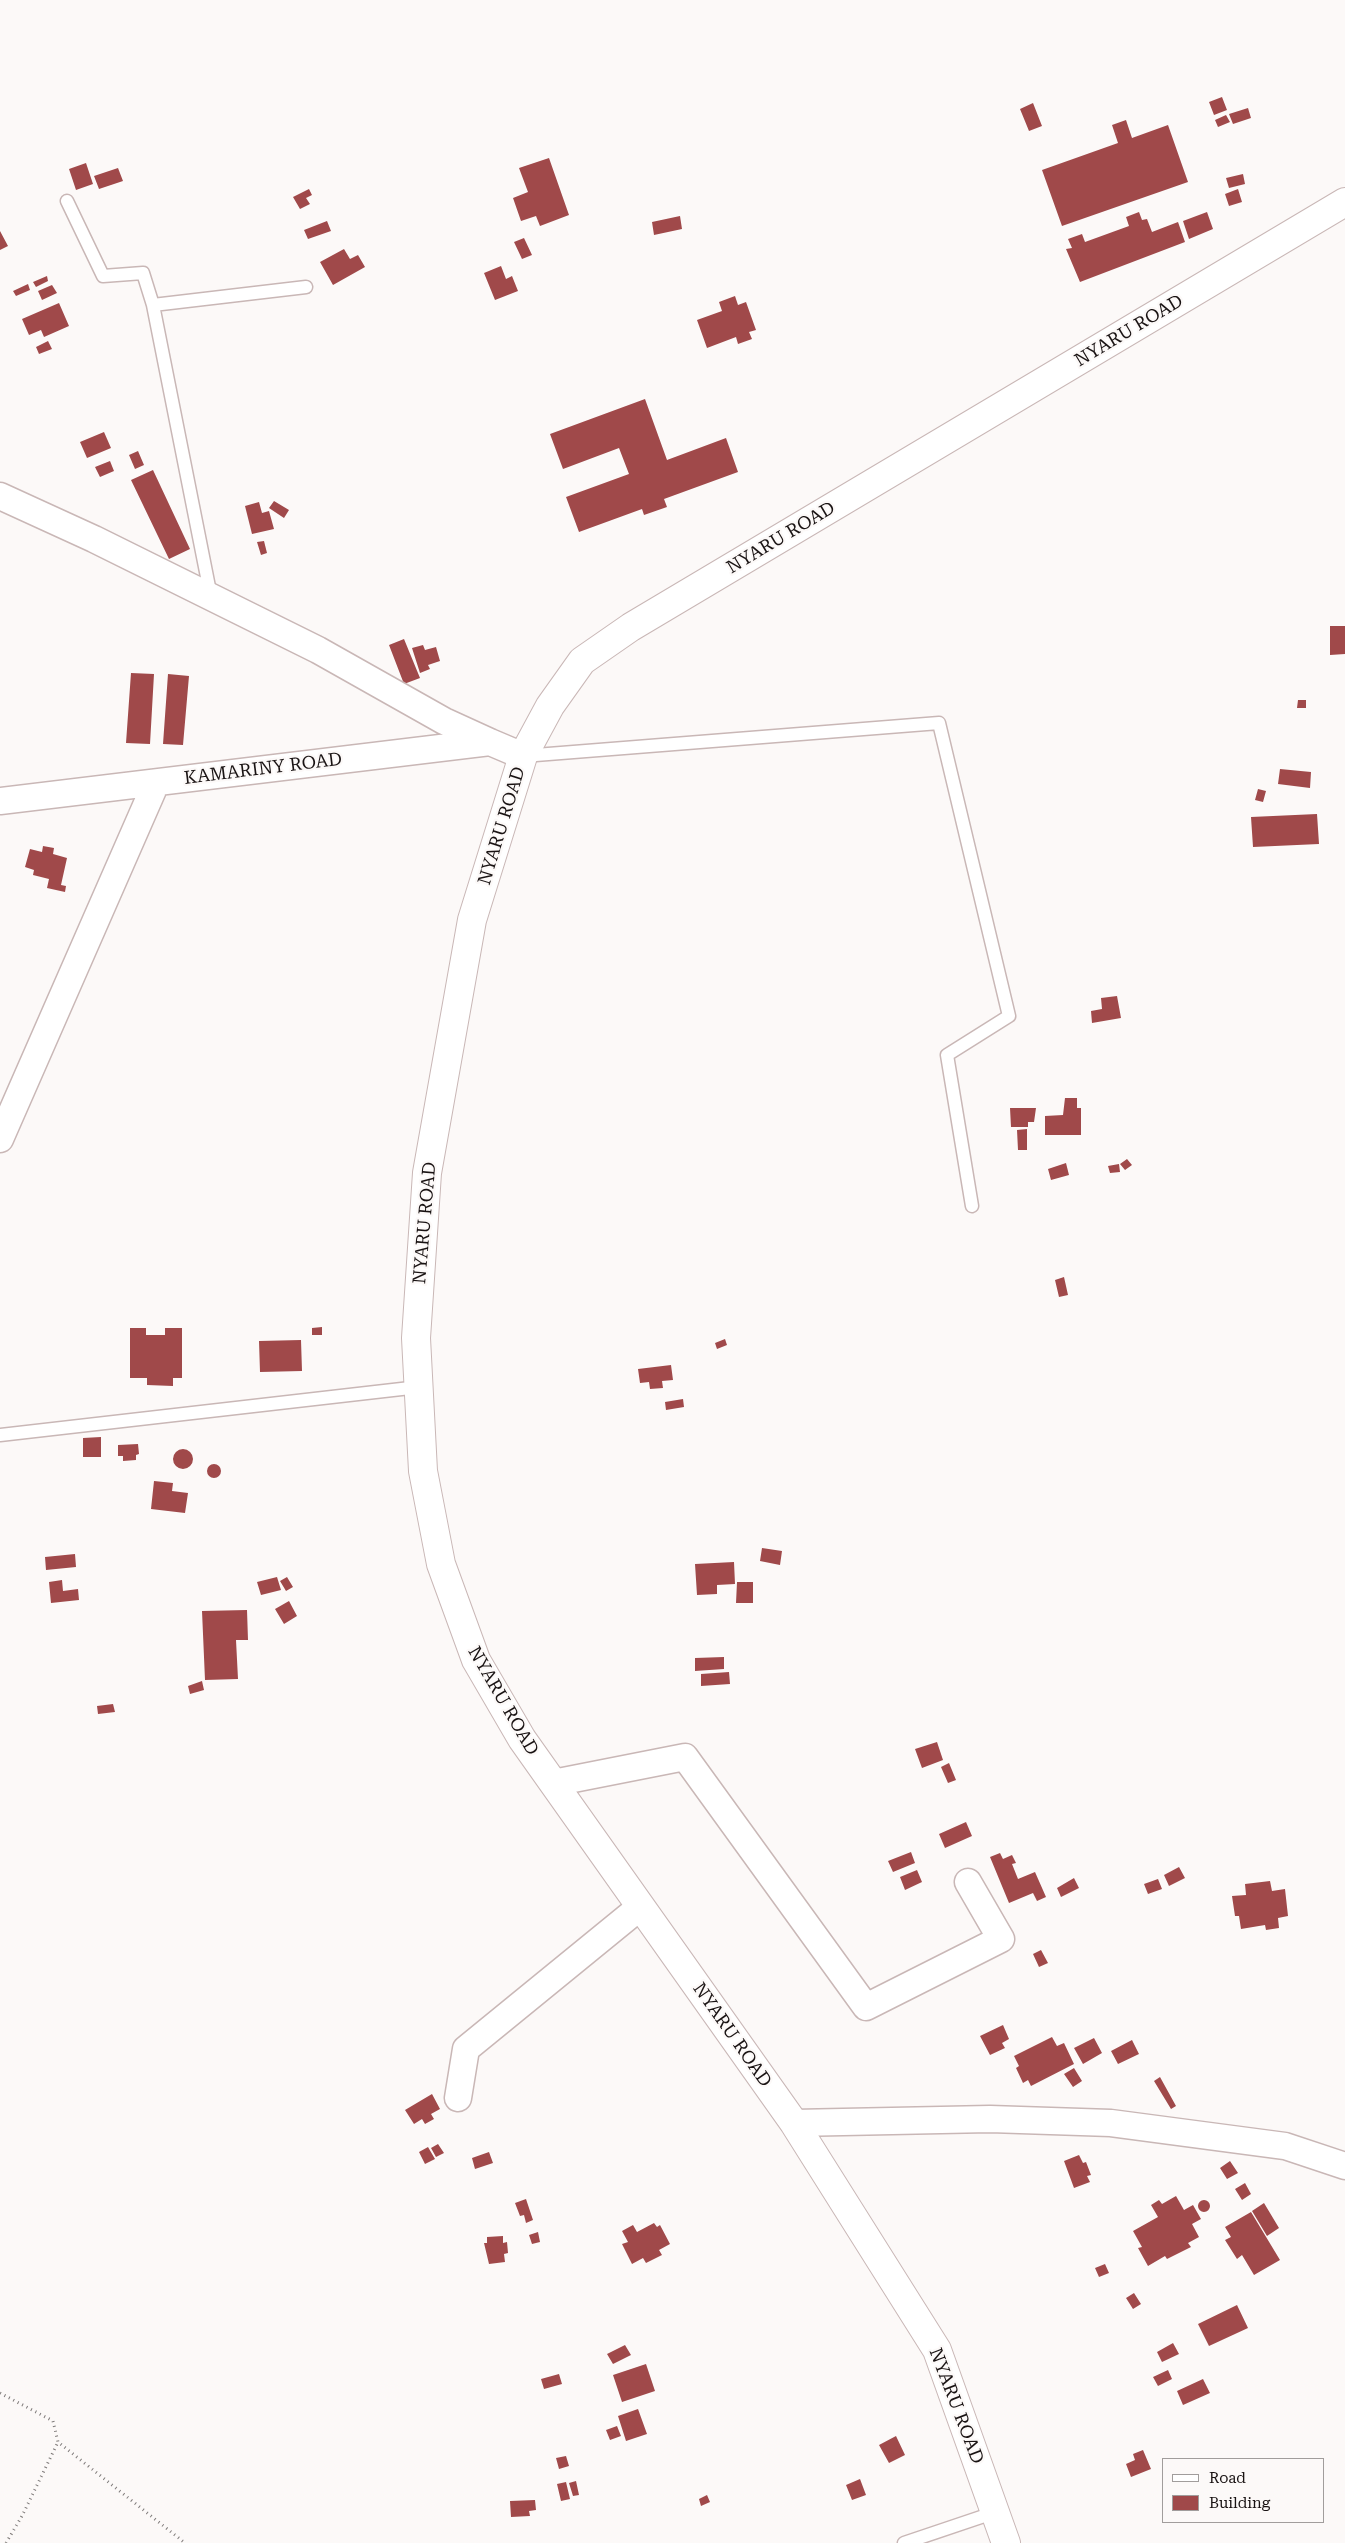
<!DOCTYPE html>
<style>
body{margin:0}
#map{position:relative;width:1345px;height:2543px;overflow:hidden;background:#fcf9f8;font-family:"Roboto Serif",serif}
canvas{display:block}
.legend{position:absolute;left:1162px;top:2458px;width:162px;height:65px;box-sizing:border-box;background:#fcf9f8;border:1px solid #a19d9c;margin:0;padding:6px 9px;list-style:none;font-size:15px;color:#191313}
.legend li{display:flex;align-items:center;gap:10px;height:25px}
.legend b{width:25px;border:1px solid #a19d9c}
</style>
<div id="map">
<canvas width="1345" height="2543"></canvas>
<ul class="legend">
<li><b style="height:6px;background:#fff"></b>Road</li>
<li><b style="height:14px;background:#a0494a"></b>Building</li>
</ul>
</div>
<script>
const context = document.querySelector('canvas').getContext('2d');
context.lineJoin = 'round';
function fill(path, color) {
  context.fillStyle = color;
  context.fill(path, 'evenodd');
}
function toPath(rows) {
  const path = new Path2D();
  for (const r of rows) {
    if (r.length === 3) {
      path.moveTo(r[0] + r[2], r[1]);
      path.arc(r[0], r[1], r[2], 0, 2 * Math.PI);
      continue;
    }
    path.moveTo(r[0], r[1]);
    for (let i = 2; i < r.length; i += 2) path.lineTo(r[i], r[i + 1]);
  }
  return path;
}
function strokePath(path, color, width, dash) {
  context.strokeStyle = color;
  context.lineWidth = width;
  context.lineCap = dash ? 'butt' : 'round';
  context.setLineDash(dash || []);
  context.stroke(path);
}
function label(font, color, halo, rows, align = 'center') {
  context.font = font + ' "Roboto Serif",serif';
  context.lineWidth = 4.5;
  context.setLineDash([]);
  context.textBaseline = 'middle';
  context.strokeStyle = halo;
  context.fillStyle = color;
  for (const [text, x, y, turn = 0] of rows) {
    context.save();
    context.translate(x, y);
    context.rotate((+turn || 0) * Math.PI / 180);
    context.textAlign = isNaN(turn) ? turn : align;
    if (halo) context.strokeText(text, 0, 0);
    context.fillText(text, 0, 0);
    context.restore();
  }
}
const building = toPath([
 [1222,97,1227,110,1214,115,1209,102],
 [1033,103,1042,126,1029,131,1020,109],
 [1248,108,1251,118,1233,124,1229,114],
 [1226,115,1230,122,1218,127,1215,120],
 [1126,120,1132,138,1168,125,1188,182,1062,226,1042,170,1118,143,1112,125],
 [549,158,569,215,540,226,536,216,521,221,513,198,528,192,519,168],
 [86,163,93,184,76,190,69,169],
 [118,168,123,181,99,189,94,176],
 [1243,174,1245,184,1229,188,1226,178],
 [309,189,312,195,306,198,310,204,300,209,293,197],
 [1238,189,1242,202,1229,206,1225,194],
 [1139,212,1142,220,1147,219,1152,232,1178,222,1185,242,1080,282,1066,249,1072,248,1068,239,1082,234,1085,242,1129,226,1126,217],
 [1207,212,1213,229,1189,239,1183,221],
 [680,216,682,229,654,235,652,222],
 [327,221,331,231,308,239,304,230],
 [0,231,8,246,0,250],
 [524,238,532,255,522,259,514,242],
 [344,249,350,259,358,255,365,267,333,285,320,262],
 [501,266,506,279,512,276,518,291,495,300,484,273],
 [47,276,48,281,36,287,33,282],
 [28,284,30,290,16,296,13,291],
 [52,285,57,293,42,300,38,291],
 [735,296,738,305,746,302,756,330,749,332,752,339,738,344,736,337,707,348,697,320,722,311,719,302],
 [59,303,69,326,44,337,41,330,29,335,22,319],
 [48,341,52,349,39,354,36,347],
 [645,399,667,460,726,438,738,472,664,499,667,507,644,515,642,509,579,532,566,497,629,474,619,448,563,469,550,434],
 [104,432,111,448,87,458,80,442],
 [138,451,144,465,135,469,129,455],
 [110,461,114,471,100,477,95,467],
 [153,470,190,549,169,559,131,480],
 [274,501,289,510,284,518,269,508],
 [259,502,262,513,269,511,274,529,252,534,245,506],
 [264,541,267,553,261,555,257,542],
 [1330,626,1345,626,1345,654,1330,655],
 [404,639,420,678,404,684,389,645],
 [423,645,425,650,436,647,440,661,428,665,430,669,420,673,412,648],
 [131,673,154,674,150,744,126,743],
 [168,674,189,676,183,745,163,744],
 [1298,700,1306,700,1306,708,1297,708],
 [1280,769,1311,772,1310,788,1278,784],
 [1258,789,1266,791,1263,802,1255,800],
 [1317,814,1319,844,1253,847,1251,817],
 [43,846,54,848,53,854,67,858,61,885,66,886,65,892,47,888,49,879,33,875,34,870,25,867,30,849,42,852],
 [1117,996,1121,1018,1092,1023,1091,1011,1102,1009,1101,998],
 [1065,1098,1077,1098,1077,1108,1081,1108,1081,1135,1045,1135,1045,1116,1063,1115],
 [1010,1108,1036,1108,1034,1122,1028,1122,1028,1127,1011,1127],
 [1027,1129,1027,1150,1018,1150,1017,1130],
 [1127,1159,1132,1165,1125,1170,1120,1164],
 [1066,1163,1069,1175,1051,1180,1048,1169],
 [1119,1164,1120,1172,1110,1173,1108,1166],
 [1064,1277,1068,1295,1059,1297,1055,1280],
 [322,1327,322,1335,312,1335,312,1328],
 [130,1328,146,1328,146,1335,165,1335,165,1328,182,1328,182,1378,173,1378,173,1386,147,1385,147,1378,130,1378],
 [725,1339,727,1345,717,1349,715,1343],
 [301,1340,302,1371,260,1372,259,1341],
 [671,1365,673,1380,662,1381,663,1388,650,1389,649,1382,640,1383,638,1369],
 [683,1399,684,1407,666,1410,665,1402],
 [101,1437,101,1457,83,1457,83,1438],
 [138,1444,139,1454,136,1455,136,1460,123,1461,123,1456,118,1456,118,1445],
 [183,1459,10],
 [214,1471,7],
 [154,1481,173,1483,172,1491,188,1493,185,1513,151,1509],
 [762,1548,782,1551,780,1565,760,1561],
 [75,1554,76,1567,46,1570,45,1557],
 [734,1562,735,1584,717,1585,717,1594,697,1595,695,1564],
 [277,1577,281,1590,261,1595,257,1582],
 [287,1577,293,1587,286,1591,280,1581],
 [62,1580,63,1591,78,1589,79,1600,51,1603,49,1582],
 [737,1582,753,1582,753,1603,736,1603],
 [289,1601,297,1616,284,1624,275,1609],
 [247,1610,248,1640,236,1640,238,1679,205,1680,202,1611],
 [724,1657,724,1669,695,1671,695,1658],
 [729,1672,730,1684,701,1686,701,1674],
 [202,1681,204,1690,190,1694,188,1686],
 [113,1704,115,1712,98,1714,97,1706],
 [937,1742,943,1760,922,1768,915,1749],
 [949,1763,956,1780,948,1783,941,1767],
 [966,1822,972,1836,945,1848,939,1834],
 [911,1852,915,1863,893,1872,888,1861],
 [1000,1853,1003,1859,1012,1855,1016,1863,1012,1864,1018,1879,1035,1872,1046,1897,1037,1901,1033,1893,1009,1903,990,1857],
 [1179,1867,1185,1878,1169,1886,1164,1875],
 [917,1870,922,1882,905,1890,900,1877],
 [1074,1878,1079,1888,1061,1897,1057,1888],
 [1158,1879,1162,1889,1148,1894,1144,1884],
 [1270,1881,1272,1891,1285,1889,1288,1916,1278,1918,1279,1928,1266,1930,1265,1925,1241,1929,1239,1916,1235,1916,1232,1896,1246,1895,1245,1884],
 [1041,1950,1048,1963,1039,1967,1033,1954],
 [1003,2025,1009,2039,1002,2043,1005,2048,990,2055,980,2036],
 [1052,2037,1057,2046,1064,2043,1074,2064,1031,2086,1028,2080,1023,2083,1016,2068,1019,2066,1014,2056],
 [1094,2038,1102,2053,1083,2064,1074,2048],
 [1132,2040,1139,2054,1118,2064,1111,2051],
 [1074,2068,1082,2081,1073,2087,1064,2074],
 [1160,2077,1176,2106,1171,2109,1154,2081],
 [432,2094,440,2109,431,2114,434,2119,425,2124,422,2119,414,2124,405,2110],
 [438,2144,444,2153,436,2157,431,2148],
 [428,2147,435,2159,425,2164,419,2152],
 [489,2152,493,2163,475,2169,472,2158],
 [1079,2155,1083,2163,1086,2162,1091,2175,1087,2176,1090,2182,1074,2188,1064,2161],
 [1230,2161,1238,2173,1227,2179,1220,2168],
 [1245,2183,1251,2194,1242,2200,1235,2189],
 [1176,2196,1184,2210,1193,2205,1201,2219,1192,2224,1199,2237,1188,2243,1191,2247,1167,2259,1165,2256,1148,2266,1138,2248,1142,2247,1133,2231,1158,2217,1151,2205,1159,2200,1162,2204],
 [526,2199,533,2220,526,2223,524,2215,520,2216,515,2203],
 [1204,2206,6],
 [1264,2203,1279,2228,1267,2236,1252,2211],
 [1251,2212,1280,2260,1254,2275,1242,2255,1237,2259,1225,2240,1231,2237,1225,2227],
 [654,2223,657,2227,660,2225,670,2244,659,2250,662,2255,646,2263,643,2258,632,2264,622,2244,628,2242,622,2231,633,2225,637,2232],
 [538,2232,540,2242,532,2244,529,2235],
 [503,2236,503,2243,507,2242,508,2253,504,2254,505,2262,489,2264,484,2243,487,2243,487,2237],
 [1105,2264,1109,2273,1099,2277,1095,2268],
 [1134,2293,1141,2304,1133,2309,1126,2298],
 [1237,2305,1248,2328,1209,2346,1198,2324],
 [1173,2343,1179,2354,1162,2362,1157,2352],
 [625,2345,631,2355,613,2364,607,2354],
 [646,2364,655,2391,622,2402,613,2375],
 [1168,2370,1172,2379,1158,2386,1153,2377],
 [559,2374,562,2384,544,2389,541,2379],
 [1203,2379,1210,2393,1183,2405,1177,2391],
 [638,2409,647,2434,626,2441,618,2416],
 [617,2426,621,2436,610,2440,606,2430],
 [896,2436,905,2455,889,2463,879,2445],
 [1143,2450,1151,2469,1131,2477,1126,2464,1135,2460,1133,2454],
 [566,2456,569,2466,559,2469,556,2458],
 [860,2479,866,2495,852,2500,846,2485],
 [576,2481,579,2495,573,2496,569,2483],
 [566,2482,570,2499,561,2501,557,2484],
 [707,2495,710,2502,701,2506,699,2499],
 [535,2500,536,2510,529,2511,530,2516,511,2517,510,2501]
]);
const path = toPath([
 [0,2393,53,2421,58,2442,185,2543],
 [6,2543,22,2516,58,2442]
]);
const lane = toPath([
 [67,201,103,276,143,273,153,305,211,597],
 [153,305,306,287],
 [523,756,939,723,1009,1016,947,1055,972,1206],
 [0,1435,419,1387],
 [904,2543,996,2512]
]);
const street = toPath([
 [0,496,94,539,318,650,444,721,490,742],
 [0,801,490,742,523,756],
 [0,1139,156,783],
 [553,1783,685,1757,866,2007,1001,1939,968,1882],
 [458,2098,466,2049,640,1907],
 [794,2123,990,2119,1111,2123,1285,2146,1345,2166]
]);
const secondary = toPath([
 [1006,2543,937,2350,794,2123,522,1739,476,1660,441,1564,423,1471,416,1338,427,1173,472,920,523,756,550,706,582,661,631,627,1345,202]
]);
const streetNames = [
 ["NYARU ROAD",1129,331,-31],
 ["NYARU ROAD",781,538,-31],
 ["KAMARINY ROAD",263,769,-7],
 ["NYARU ROAD",502,826,-73],
 ["NYARU ROAD",425,1223,-85],
 ["NYARU ROAD",503,1701,60],
 ["NYARU ROAD",732,2035,55],
 ["NYARU ROAD",956,2406,69]
];
fill(building, '#a0494a');
strokePath(lane, '#c9b7b6', 15);
strokePath(street, '#c9b7b6', 29);
strokePath(secondary, '#c9b7b6', 30);
strokePath(path, '#7f7b7a', 3, [1, 4]);
strokePath(lane, '#fff', 12);
strokePath(street, '#fff', 26);
strokePath(secondary, '#fff', 28);
label('18px', '#191313', '#fcf9f8', streetNames);
</script>
